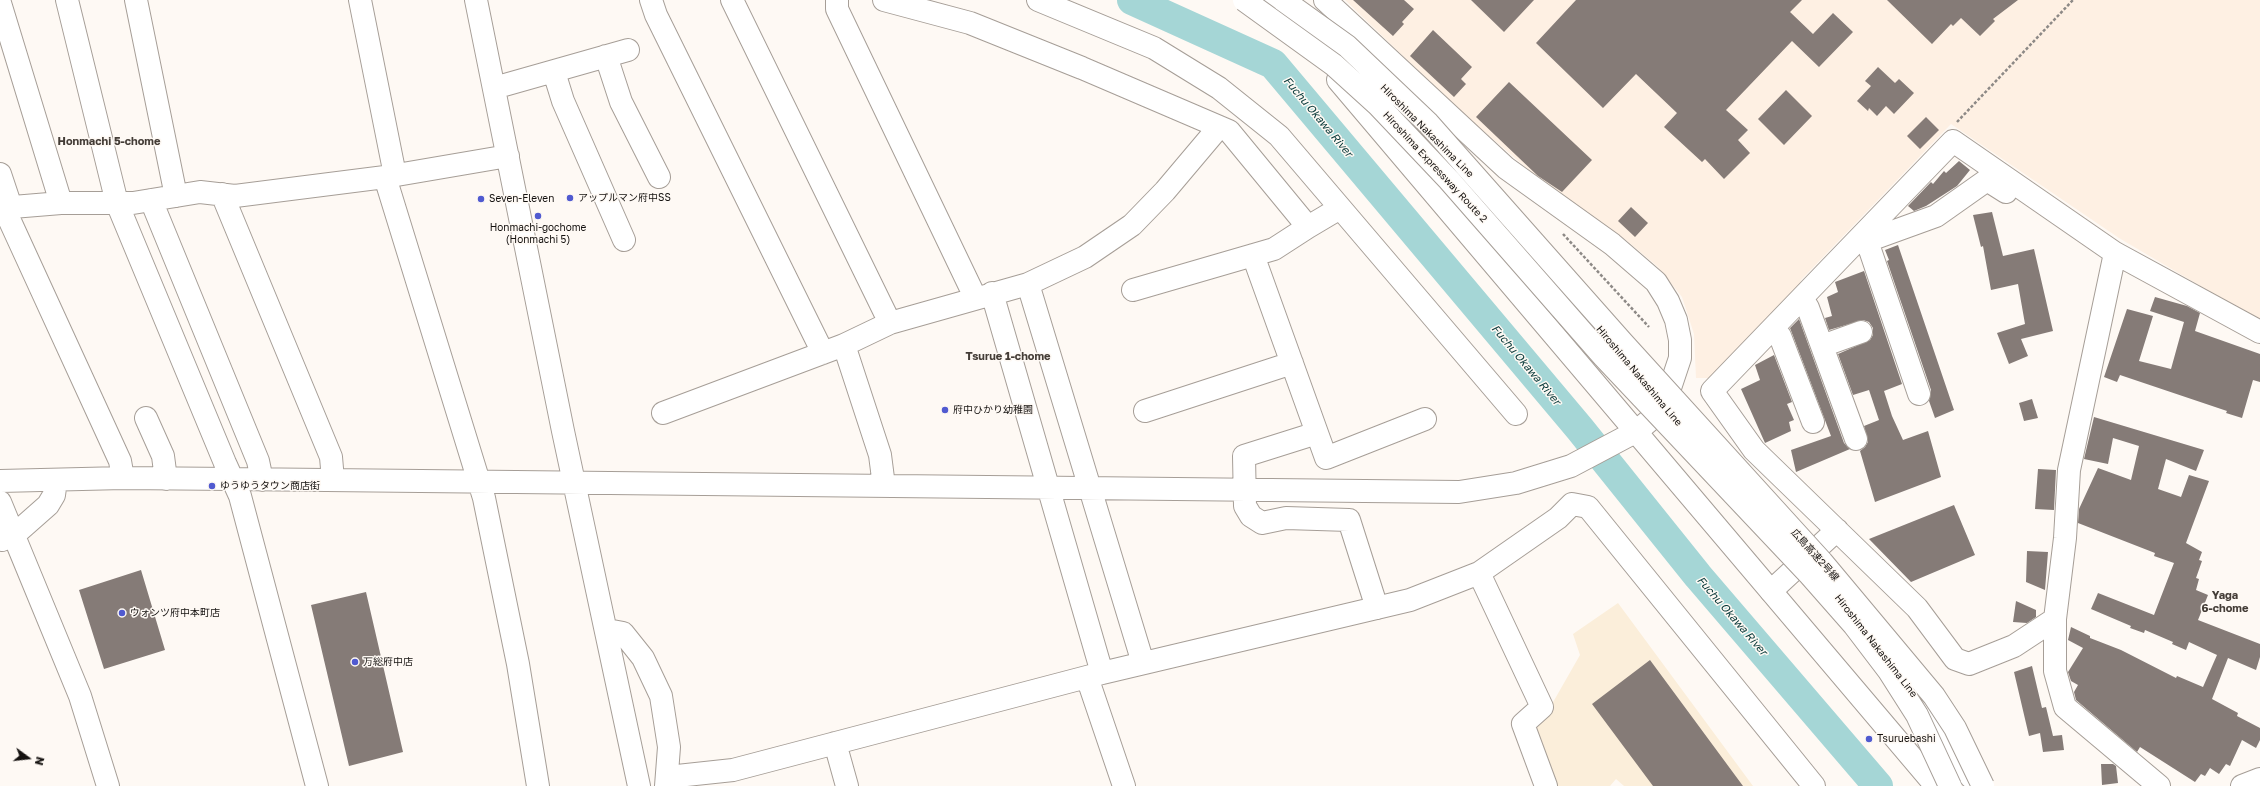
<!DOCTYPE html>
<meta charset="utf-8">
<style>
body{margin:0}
#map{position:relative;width:2260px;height:786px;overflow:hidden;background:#fef9f4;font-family:"Golos Text",sans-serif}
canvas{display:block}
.north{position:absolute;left:8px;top:738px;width:40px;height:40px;-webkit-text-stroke:3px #fef9f4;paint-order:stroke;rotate:105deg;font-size:11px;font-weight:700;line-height:16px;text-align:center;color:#151210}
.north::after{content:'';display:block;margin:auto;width:14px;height:18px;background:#151210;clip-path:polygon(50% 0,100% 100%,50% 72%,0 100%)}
</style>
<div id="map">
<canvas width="2260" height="786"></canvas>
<div class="north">N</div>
</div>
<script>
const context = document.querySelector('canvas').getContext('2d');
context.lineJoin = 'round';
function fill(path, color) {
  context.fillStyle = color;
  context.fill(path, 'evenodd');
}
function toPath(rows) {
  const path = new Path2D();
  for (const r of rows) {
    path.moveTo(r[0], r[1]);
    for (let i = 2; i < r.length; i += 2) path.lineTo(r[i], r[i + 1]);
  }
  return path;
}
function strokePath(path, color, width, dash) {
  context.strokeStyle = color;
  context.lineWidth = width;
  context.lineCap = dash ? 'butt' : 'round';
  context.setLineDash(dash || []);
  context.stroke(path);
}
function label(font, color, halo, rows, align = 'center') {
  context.font = font + ' "Golos Text","Noto Sans JP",sans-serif';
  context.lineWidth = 3;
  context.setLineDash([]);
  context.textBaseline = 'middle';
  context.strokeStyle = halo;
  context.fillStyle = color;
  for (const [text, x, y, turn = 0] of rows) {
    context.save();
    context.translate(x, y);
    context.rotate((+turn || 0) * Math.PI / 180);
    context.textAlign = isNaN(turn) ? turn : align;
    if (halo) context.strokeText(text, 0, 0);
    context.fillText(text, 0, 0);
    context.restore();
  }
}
const built = toPath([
 [1345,0,2260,0,2260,327,2231,304,2119,238,1951,124,1801,280,1798,296,1717,378,1696,378,1694,334,1682,297,1658,267,1626,240,1565,201,1459,110]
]);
const industrial = toPath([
 [1618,603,1753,786,1624,786,1616,779,1610,786,1551,786,1531,732,1548,711,1580,655,1573,634]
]);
const river = toPath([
 [1132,0,1273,64,1580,429,1698,576,1878,786]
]);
const building = toPath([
 [1353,0,1404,0,1414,9,1402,22,1404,24,1393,36],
 [1471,0,1534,0,1504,32],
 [1576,0,1802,0,1790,12,1813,34,1833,13,1853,32,1819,67,1792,41,1726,110,1748,130,1738,140,1750,153,1724,179,1705,159,1702,162,1664,127,1677,113,1636,74,1603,108,1536,43],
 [1887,0,2018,0,1993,19,1995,21,1980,36,1961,18,1953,26,1951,24,1932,44],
 [1433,30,1472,67,1461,79,1466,84,1454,97,1410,56],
 [1878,67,1895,83,1899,79,1914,93,1894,114,1886,106,1877,116,1869,108,1868,111,1857,101,1871,86,1865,81],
 [1509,82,1592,160,1562,192,1538,176,1476,117],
 [1786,90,1812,116,1784,145,1758,119],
 [1926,117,1939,130,1920,149,1907,136],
 [1959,161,1970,170,1957,186,1926,206,1914,211,1908,206,1931,182,1933,184,1944,171,1946,173],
 [1631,207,1648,223,1635,237,1618,221],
 [1992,212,2003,256,2034,249,2053,331,2021,339,2028,356,2009,364,1997,333,2025,324,2018,284,1991,290,1983,246,1981,247,1973,215],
 [1898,245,1954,410,1935,418,1929,401,1931,390,1887,261,1889,260,1885,250],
 [1864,271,1902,384,1884,391,1892,416,1903,440,1928,431,1941,477,1875,502,1860,451,1865,447,1868,442,1864,426,1879,420,1869,390,1853,395,1838,354,1870,340,1873,335,1873,328,1869,322,1863,320,1829,330,1825,318,1832,316,1827,297,1838,292,1835,282],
 [2155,297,2187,306,2200,313,2195,331,2260,354,2260,382,2253,380,2242,418,2226,413,2227,411,2120,375,2117,382,2104,377,2127,309,2153,316,2139,361,2171,369,2184,322,2150,311],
 [1799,319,1844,443,1850,449,1796,472,1791,450,1831,436,1790,328],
 [1774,355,1792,402,1787,404,1794,420,1789,422,1791,431,1765,443,1741,389,1760,380,1755,365],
 [2032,399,2038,418,2024,421,2019,403],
 [2094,417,2204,450,2196,471,2166,459,2158,489,2181,497,2189,475,2209,481,2186,543,2202,552,2199,560,2202,561,2196,578,2199,579,2196,590,2208,595,2198,620,2260,644,2260,657,2256,670,2228,658,2212,699,2238,713,2237,716,2260,728,2260,740,2256,748,2242,740,2230,766,2226,764,2219,774,2210,768,2205,776,2201,774,2195,782,2140,747,2137,752,2076,700,2074,692,2078,685,2071,681,2068,672,2083,648,2068,640,2071,627,2090,636,2090,638,2121,650,2176,678,2177,676,2203,687,2217,655,2189,642,2186,650,2172,644,2173,642,2145,630,2144,633,2130,628,2131,626,2091,609,2098,593,2154,615,2174,563,2154,556,2155,553,2078,523,2079,509,2098,468,2131,480,2139,446,2113,438,2108,464,2084,459],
 [2038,469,2056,470,2054,510,2035,509],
 [1954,505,1975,555,1911,582,1869,539],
 [2027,551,2048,552,2045,590,2026,582],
 [141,570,165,650,104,669,79,590],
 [366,592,403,752,349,766,311,605],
 [2016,601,2036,610,2036,617,2027,623,2013,622],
 [1650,660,1743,786,1653,786,1592,704],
 [2032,666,2042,708,2046,707,2053,736,2062,735,2064,750,2043,752,2040,733,2029,736,2014,672],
 [2101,764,2113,764,2116,766,2118,783,2102,785]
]);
const path = toPath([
 [1957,122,2073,0],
 [1563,234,1649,327]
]);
const minor = toPath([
 [67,0,117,203,225,463,240,496,317,786],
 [136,0,176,196],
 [360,0,395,175],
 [476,0,563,431,639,786],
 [651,0,656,15,823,353],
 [732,0,890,323],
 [837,0,837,9,975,297],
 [884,0,970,23,1082,68,1229,131,1308,227,1340,208],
 [1038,0,1154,48,1219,88,1279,136,1516,414],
 [0,3,61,203],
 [606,56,621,102,659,177],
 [554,72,563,101,624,240],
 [494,88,628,50],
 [0,174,11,207],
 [385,177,484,498,518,664,538,786],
 [222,194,331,457,333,480],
 [151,200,258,461,262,480],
 [0,208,61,203,133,203,200,192,235,196,385,177,508,156],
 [4,208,120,461,123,478],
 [1861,237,1867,241,1936,216,1987,180,2006,192],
 [1867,241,1919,394],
 [2115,253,2069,470,2065,538,2055,619,2055,671,2065,707,2159,786],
 [1253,255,1326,458,1425,419],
 [1028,284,1143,663],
 [1133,290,1274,249,1308,227],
 [992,293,1102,673],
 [1802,298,1808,308,1856,439],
 [1774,328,1780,336,1813,422],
 [844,345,880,455,884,486],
 [1822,346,1861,332],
 [1145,411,1292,363],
 [663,413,844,345,890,323,1028,284,1085,257,1132,225,1165,191,1219,127],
 [146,418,163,456,166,479],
 [1317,433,1244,456,1245,506,1251,516,1262,523,1286,518,1349,520,1377,608],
 [0,481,123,478,232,479,1459,492,1516,483,1571,466,1637,431,1663,409],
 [0,502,80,696,108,786],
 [2,540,14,535,48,505,54,495,56,480],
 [1479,573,1542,707,1523,724,1546,786],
 [1771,591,1837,530],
 [2055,619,2014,646,1969,664,1955,659,1917,608,1754,450,1712,391,1953,141,2115,253,2260,332],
 [607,630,623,633,643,658,661,696,669,747,666,786],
 [1087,677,1124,786],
 [835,743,847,786],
 [668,777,733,770,1102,673,1410,600,1479,573,1558,518,1572,504,1588,507,1814,786],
 [2242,786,2260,779]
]);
const major = toPath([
 [1338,80,1936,786],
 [1611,343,1655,399],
 [1913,692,1971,777]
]);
const highway = toPath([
 [1264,0,1266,1],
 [1325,0,1506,168,1612,244,1656,282,1668,301,1676,320,1680,340,1680,358,1663,409]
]);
const highwayBridge = toPath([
 [1244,0,1334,65,1377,104,1449,180,1604,357,1810,575,1854,625,1889,671,1917,715,1950,786],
 [1283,0,1347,46,1428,123,1622,342,1822,562,1934,696,1955,728,1983,786]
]);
const markers = [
 [570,198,4,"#505ad0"],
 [481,199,4,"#505ad0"],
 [538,216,4,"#505ad0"],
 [945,410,4,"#505ad0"],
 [212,486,4,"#505ad0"],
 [122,613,4,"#505ad0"],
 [355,662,4,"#505ad0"],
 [1869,739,4,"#505ad0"]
];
const streetNames = [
 ["Hiroshima Nakashima Line",1427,131,45],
 ["Hiroshima Expressway Route 2",1435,167,47],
 ["Hiroshima Nakashima Line",1639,376,50],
 ["広島高速2号線",1815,555,48],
 ["Hiroshima Nakashima Line",1876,646,52]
];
const poiNames = [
 ["アップルマン府中SS",578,198],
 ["Seven-Eleven",489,199],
 ["Honmachi-gochome",538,228,"center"],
 ["(Honmachi 5)",538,240,"center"],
 ["府中ひかり幼稚園",953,410],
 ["ゆうゆうタウン商店街",220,486],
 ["ウォンツ府中本町店",130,613],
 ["万総府中店",363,662],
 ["Tsuruebashi",1877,739]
];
const waterNames = [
 ["Fuchu Okawa River",1318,117,50],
 ["Fuchu Okawa River",1526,365,50],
 ["Fuchu Okawa River",1732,616,49]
];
const neighbourhoodNames = [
 ["Honmachi 5-chome",109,142],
 ["Tsurue 1-chome",1008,357],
 ["Yaga",2225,596],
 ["6-chome",2225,609]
];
fill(built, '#fef0e3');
fill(industrial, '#fbeeda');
strokePath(river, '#a5d6d6', 30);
fill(building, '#857b77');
strokePath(minor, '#a69e97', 24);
strokePath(major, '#a69e97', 24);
strokePath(highway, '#a69e97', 24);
strokePath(path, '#8d8986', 2.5, [3, 2]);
strokePath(minor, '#fff', 22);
strokePath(major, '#fff', 22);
strokePath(highway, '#fff', 22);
strokePath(highwayBridge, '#a69e97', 24, []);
strokePath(highwayBridge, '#fff', 22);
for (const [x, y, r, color] of markers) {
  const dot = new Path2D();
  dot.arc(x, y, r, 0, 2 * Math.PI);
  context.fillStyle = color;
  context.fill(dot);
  strokePath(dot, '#fef9f4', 1.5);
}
label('10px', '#151210', '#fef9f4', streetNames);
label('10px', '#151210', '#fef9f4', poiNames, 'left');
label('italic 11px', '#073838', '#fef9f4', waterNames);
label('bold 11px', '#443d37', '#fef9f4', neighbourhoodNames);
</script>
